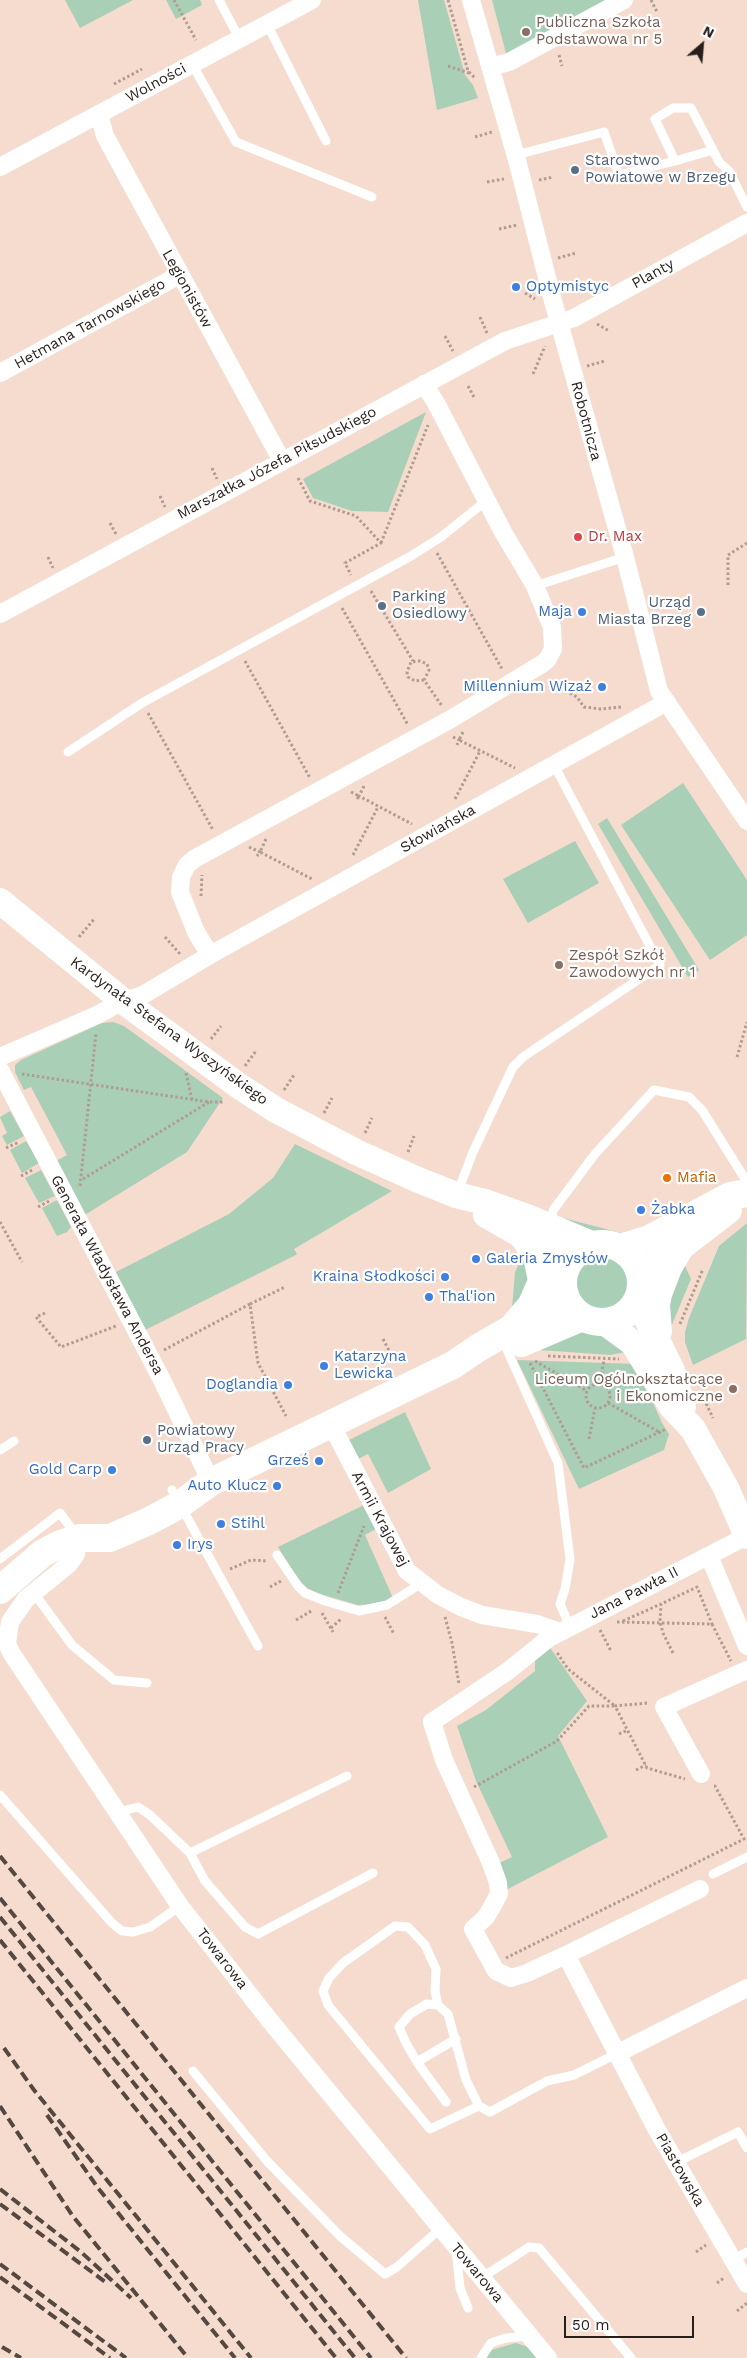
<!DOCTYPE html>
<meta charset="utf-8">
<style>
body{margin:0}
#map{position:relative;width:747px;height:2358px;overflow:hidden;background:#f5dcce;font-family:"Work Sans",sans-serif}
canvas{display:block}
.north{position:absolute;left:677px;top:20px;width:50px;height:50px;-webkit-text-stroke:4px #fff;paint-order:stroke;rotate:27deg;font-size:14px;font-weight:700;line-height:20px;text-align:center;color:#281f1a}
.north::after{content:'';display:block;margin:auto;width:18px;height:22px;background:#281f1a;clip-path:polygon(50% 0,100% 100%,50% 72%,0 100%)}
.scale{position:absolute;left:564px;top:2316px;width:130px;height:22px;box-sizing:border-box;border:2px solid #281f1a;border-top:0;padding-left:6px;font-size:15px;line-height:18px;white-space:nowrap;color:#281f1a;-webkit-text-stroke:4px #fff;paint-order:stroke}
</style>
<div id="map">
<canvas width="747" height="2358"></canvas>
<div class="north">N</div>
<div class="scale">50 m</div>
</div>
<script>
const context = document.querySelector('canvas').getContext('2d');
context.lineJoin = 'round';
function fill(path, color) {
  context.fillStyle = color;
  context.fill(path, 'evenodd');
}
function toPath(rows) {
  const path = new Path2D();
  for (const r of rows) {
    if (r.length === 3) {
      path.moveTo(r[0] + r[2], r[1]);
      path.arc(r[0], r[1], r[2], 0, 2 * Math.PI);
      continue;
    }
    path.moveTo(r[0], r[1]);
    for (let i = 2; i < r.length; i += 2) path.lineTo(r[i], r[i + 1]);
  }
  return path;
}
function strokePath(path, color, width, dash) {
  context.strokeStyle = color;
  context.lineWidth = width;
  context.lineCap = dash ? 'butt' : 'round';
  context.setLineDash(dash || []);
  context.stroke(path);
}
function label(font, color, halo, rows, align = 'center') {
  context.font = font + ' "Work Sans",sans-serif';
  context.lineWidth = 4.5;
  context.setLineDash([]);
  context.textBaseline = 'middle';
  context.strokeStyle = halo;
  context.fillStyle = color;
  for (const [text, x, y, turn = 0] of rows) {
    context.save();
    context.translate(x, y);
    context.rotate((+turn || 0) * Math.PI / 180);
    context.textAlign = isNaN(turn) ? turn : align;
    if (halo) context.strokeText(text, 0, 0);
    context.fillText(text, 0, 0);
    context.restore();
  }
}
const green = toPath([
 [65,0,133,0,80,28],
 [166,0,200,0,202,5,176,19],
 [418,0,444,0,465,75,473,85,478,98,437,110],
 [492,0,609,0,507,57],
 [426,412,388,512,352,511,313,498,303,479],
 [683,783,747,880,747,935,710,960,621,825],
 [607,818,699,970,688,977,598,824],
 [575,841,599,883,528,923,503,879],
 [113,1022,124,1026,223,1098,187,1152,83,1216,56,1161,67,1155,31,1087,24,1090,15,1072,15,1065,21,1060,102,1023],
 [10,1111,24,1136,7,1145,2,1136,7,1133,0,1117],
 [26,1141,39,1163,22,1173,10,1150],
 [295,1144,392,1191,294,1249,297,1254,294,1256,143,1331,114,1273,229,1214,273,1178],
 [41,1170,55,1196,39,1203,25,1178],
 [57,1200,71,1227,67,1232,57,1236,42,1208],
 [559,1217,633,1236,623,1238,603,1234,587,1236],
 [747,1223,746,1339,693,1365,685,1342,685,1332,689,1318,719,1246],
 [525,1252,534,1279,512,1309,515,1272],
 [601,1283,28],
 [684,1263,691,1279,671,1327,664,1310],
 [585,1330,610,1334,631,1351,610,1355,539,1350],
 [517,1360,636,1364,662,1423,669,1434,664,1450,579,1489],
 [405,1412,431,1469,388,1493,368,1454,356,1460,345,1442],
 [364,1505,378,1528,365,1535,393,1598,377,1604,358,1605,320,1594,307,1588,298,1579,278,1547],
 [549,1646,587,1701,558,1736,608,1837,502,1892,499,1863,512,1857,476,1781,457,1726,486,1710,535,1671,535,1658],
 [516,2343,531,2348,539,2358,486,2358,491,2350]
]);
const path = toPath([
 [174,0,196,40],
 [448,0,468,71,475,78],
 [651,0,657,12],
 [559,55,562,66],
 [448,66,469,73],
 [114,84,142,69],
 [475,137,492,132],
 [539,180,553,177],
 [487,182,504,179],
 [499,229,517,225],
 [558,258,576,253],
 [525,293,535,299],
 [480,317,487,333],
 [597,324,609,331],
 [445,336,453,351],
 [587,366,605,361],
 [533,374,545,346],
 [468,386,475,399],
 [212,468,217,479],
 [298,478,310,501,356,516,381,543,345,563,351,575],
 [160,496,165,507],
 [110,523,116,534],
 [381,543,428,425],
 [437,553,502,669],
 [48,557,53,568],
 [728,585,728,555,747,543],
 [371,591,413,661],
 [342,608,408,725],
 [669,618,680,615],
 [245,661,310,778],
 [424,680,415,681,408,677,407,672,411,662,420,661,427,664,429,670,424,680,442,706],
 [548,681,577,697,584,707,601,709,622,707],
 [148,713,213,830],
 [463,732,459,740,515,768],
 [453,737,459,740,457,745],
 [364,786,359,796,412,824],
 [351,792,359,796,356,801],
 [455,799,480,751],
 [266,839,260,852,312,879],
 [249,847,260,852,257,856],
 [353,855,378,807],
 [201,896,202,875],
 [79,937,95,918],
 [165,937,180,954],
 [211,1039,221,1026],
 [737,1057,747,1022],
 [245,1066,256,1051],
 [186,1073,192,1100],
 [22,1074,209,1102,223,1102],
 [284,1090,294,1075],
 [324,1113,332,1098],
 [365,1133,372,1118],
 [6,1148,19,1142],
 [408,1152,414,1136],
 [21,1176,34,1169],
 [83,1179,209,1102],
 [80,1186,96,1033],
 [38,1207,51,1200],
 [0,1222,22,1262],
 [250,1304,285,1287],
 [45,1313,36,1317,61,1347,116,1326],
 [680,1324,703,1269],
 [383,1339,394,1360],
 [164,1350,250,1304,258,1363,286,1416],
 [548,1356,619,1359],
 [535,1361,587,1391],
 [530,1363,584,1468,666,1429],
 [598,1396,12],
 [600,1384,604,1360],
 [704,1399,713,1418],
 [608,1403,661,1433],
 [589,1439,595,1408],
 [230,1569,251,1560,267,1561],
 [270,1587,281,1581],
 [338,1593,364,1526],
 [322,1613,333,1632],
 [385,1617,394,1634],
 [445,1617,452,1643,459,1684],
 [296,1620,313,1610],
 [623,1621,661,1604],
 [617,1622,712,1624,731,1661],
 [331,1628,341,1619],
 [600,1630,611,1651],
 [673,1653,663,1633,660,1622,661,1604,697,1587,712,1624],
 [647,1703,615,1706,647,1768,685,1779],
 [619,1734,628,1730],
 [636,1770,646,1765],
 [474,1787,557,1741,589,1706,615,1706,568,1669,556,1651],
 [506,1958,744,1839,715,1786,713,1786],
 [696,2252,706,2245],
 [717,2283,725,2277],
 [737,2311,747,2303]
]);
const lane = toPath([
 [219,0,239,38],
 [267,24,326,141],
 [192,64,236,142,372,197],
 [713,150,719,162,729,171,747,207],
 [516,155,604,132,619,175,675,161,655,119,673,108,691,108,713,150,675,161],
 [535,586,625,557],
 [68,752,142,703,411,556,441,537,486,501],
 [457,1194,473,1152,513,1067,523,1057,660,965,554,765],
 [548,1225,554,1209,595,1154,654,1090,689,1097,702,1110,747,1182],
 [507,1350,558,1463,570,1559,565,1589,560,1604,570,1627],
 [0,1450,14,1441],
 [172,1490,258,1646],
 [277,1555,298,1586,305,1593,325,1601,359,1611,387,1605,422,1583],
 [0,1559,60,1513,77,1536],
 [34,1593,72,1645,114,1680,147,1683],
 [0,1795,112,1923,122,1931,133,1932,150,1927,180,1906],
 [118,1812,138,1807,150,1815,190,1853,347,1776],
 [190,1853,205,1881,245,1927,258,1934,373,1873],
 [713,1874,747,1857],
 [438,2005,435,1991,436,1969,425,1945,408,1927,395,1926,343,1963,329,1978,323,1991,328,2005,430,2129,479,2106],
 [417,2062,456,2039],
 [193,2071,267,2161,340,2236,385,2274,397,2267,440,2229],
 [446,2102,417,2062,406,2043,399,2027,410,2014,427,2004,438,2005,448,2014,466,2080,479,2106,490,2112,547,2081,574,2075,618,2053],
 [675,2163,738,2132,747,2148],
 [456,2250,460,2288,468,2308],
 [733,2260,747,2252],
 [481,2278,529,2247,539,2248,631,2358],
 [481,2358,491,2343,506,2338,529,2336]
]);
const street = toPath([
 [471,0,517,160,553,301,625,557,659,691,747,821],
 [490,67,509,62,624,0],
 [99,114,105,136,282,461],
 [0,167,312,0],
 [0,373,170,280,179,273],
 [0,614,505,341,574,318,747,223],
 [210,955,196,932,180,892,181,877,187,865,194,859,451,719,542,664,547,660,553,649,552,627,535,586,503,532,436,403,424,384],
 [0,1057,97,1015,123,1001,143,995,210,955,667,702],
 [0,1070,162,1380,211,1482],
 [331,1424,407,1571,438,1595,461,1607,482,1615,537,1624,560,1632],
 [79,1538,76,1554,69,1564,26,1599,10,1622,7,1644,12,1654,180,1906,271,2022,548,2358],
 [709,1556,747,1646],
 [701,1774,664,1707,747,1670],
 [700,1889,566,1955,657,2130,747,2284],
 [566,1955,527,1973,511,1978,496,1971,473,1929,486,1917,493,1905,499,1894,498,1883,491,1863,444,1760,432,1722,508,1671,549,1638,747,1536],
 [618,2053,747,1988]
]);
const secondary = toPath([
 [0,901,123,1001,239,1086,276,1110,356,1152,416,1179,456,1195,485,1202,527,1217,594,1245],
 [486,1215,521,1235,540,1240,556,1257,564,1274],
 [639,1296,645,1315,673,1373,683,1407],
 [604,1322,633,1343,672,1407,693,1429,726,1488,747,1536],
 [510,1329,531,1304,541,1281,536,1256,521,1235],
 [659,1332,657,1305,659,1294,669,1268,682,1246]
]);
const primary = toPath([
 [602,1283,39],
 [620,1248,649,1239,730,1196,747,1193],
 [641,1286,655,1266,728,1210],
 [521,1343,582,1317],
 [0,1590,43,1553,60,1544,79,1538,110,1538,149,1521,179,1505,211,1482,453,1365,478,1348,544,1310,563,1287]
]);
const rail = toPath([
 [0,1856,406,2358],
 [0,1898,371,2358],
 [0,1917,355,2358],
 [0,1940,336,2358],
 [4,2048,34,2090,251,2358],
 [0,2106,72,2215,188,2358],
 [47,2115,98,2188,235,2358],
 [0,2189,81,2252,131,2298],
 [0,2204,108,2284],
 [0,2264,126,2358],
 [0,2277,110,2358],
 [2,2347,21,2358]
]);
const markers = [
 [526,32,5,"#8d6e63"],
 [575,170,5,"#5c6f8a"],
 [516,287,5,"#3f7fe0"],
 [578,537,5,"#e0444e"],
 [382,606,5,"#5c6f8a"],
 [582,612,5,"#3f7fe0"],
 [701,612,5,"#5c6f8a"],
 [602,687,5,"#3f7fe0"],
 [559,965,5,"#8d6e63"],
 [667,1178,5,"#e8710a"],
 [641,1210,5,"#3f7fe0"],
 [476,1259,5,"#3f7fe0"],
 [445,1277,5,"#3f7fe0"],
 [429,1297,5,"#3f7fe0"],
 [324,1366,5,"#3f7fe0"],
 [288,1385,5,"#3f7fe0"],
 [733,1389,5,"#8d6e63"],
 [147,1440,5,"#5c6f8a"],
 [319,1461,5,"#3f7fe0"],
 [112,1470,5,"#3f7fe0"],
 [277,1486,5,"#3f7fe0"],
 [221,1524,5,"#3f7fe0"],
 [177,1545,5,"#3f7fe0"]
];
const educationNames = [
 ["Publiczna Szkoła",536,23],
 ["Podstawowa nr 5",536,40],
 ["Zespół Szkół",569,956],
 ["Zawodowych nr 1",569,973],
 ["Liceum Ogólnokształcące",723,1380,"right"],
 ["i Ekonomiczne",723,1397,"right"]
];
const streetNames = [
 ["Wolności",156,83,-28],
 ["Planty",653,274,-29],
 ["Legionistów",187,289,61],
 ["Hetmana Tarnowskiego",90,324,-29],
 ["Robotnicza",586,421,75],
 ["Marszałka Józefa Piłsudskiego",277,463,-28],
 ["Słowiańska",438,829,-29],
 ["Kardynała Stefana Wyszyńskiego",169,1031,36],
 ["Generała Władysława Andersa",107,1275,62],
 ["Armii Krajowej",380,1519,62],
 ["Jana Pawła II",634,1593,-27],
 ["Towarowa",222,1959,52],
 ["Piastowska",680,2170,60],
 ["Towarowa",477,2273,50]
];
const serviceNames = [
 ["Starostwo",585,161],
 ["Powiatowe w Brzegu",585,178],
 ["Parking",392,597],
 ["Osiedlowy",392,614],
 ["Urząd",691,603,"right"],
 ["Miasta Brzeg",691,620,"right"],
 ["Powiatowy",157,1431],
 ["Urząd Pracy",157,1448]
];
const shopNames = [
 ["Optymistyc",526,287],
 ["Maja",572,612,"right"],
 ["Millennium Wizaż",592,687,"right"],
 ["Żabka",651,1210],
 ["Galeria Zmysłów",486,1259],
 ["Kraina Słodkości",435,1277,"right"],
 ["Thal'ion",439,1297],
 ["Katarzyna",334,1357],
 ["Lewicka",334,1374],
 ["Doglandia",278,1385,"right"],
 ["Grześ",309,1461,"right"],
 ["Gold Carp",102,1470,"right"],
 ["Auto Klucz",267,1486,"right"],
 ["Stihl",231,1524],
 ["Irys",187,1545]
];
const healthNames = [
 ["Dr. Max",588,537]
];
const foodNames = [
 ["Mafia",677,1178]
];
fill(green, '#a9cfb7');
strokePath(path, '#b09d92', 3, [2.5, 2.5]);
strokePath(lane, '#fff', 9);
strokePath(street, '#fff', 18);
strokePath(secondary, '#fff', 26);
strokePath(primary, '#fff', 28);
strokePath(rail, '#544841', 4, [10, 5]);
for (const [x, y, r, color] of markers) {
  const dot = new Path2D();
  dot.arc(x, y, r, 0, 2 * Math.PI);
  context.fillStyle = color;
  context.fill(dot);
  strokePath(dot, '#fff', 2);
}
label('15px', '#785e54', '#fff', educationNames, 'left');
label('15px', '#281f1a', '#fff', streetNames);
label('15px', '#4e5e75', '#fff', serviceNames, 'left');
label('15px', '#366cbe', '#fff', shopNames, 'left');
label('15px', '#be3a42', '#fff', healthNames, 'left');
label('15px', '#c56008', '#fff', foodNames, 'left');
</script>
